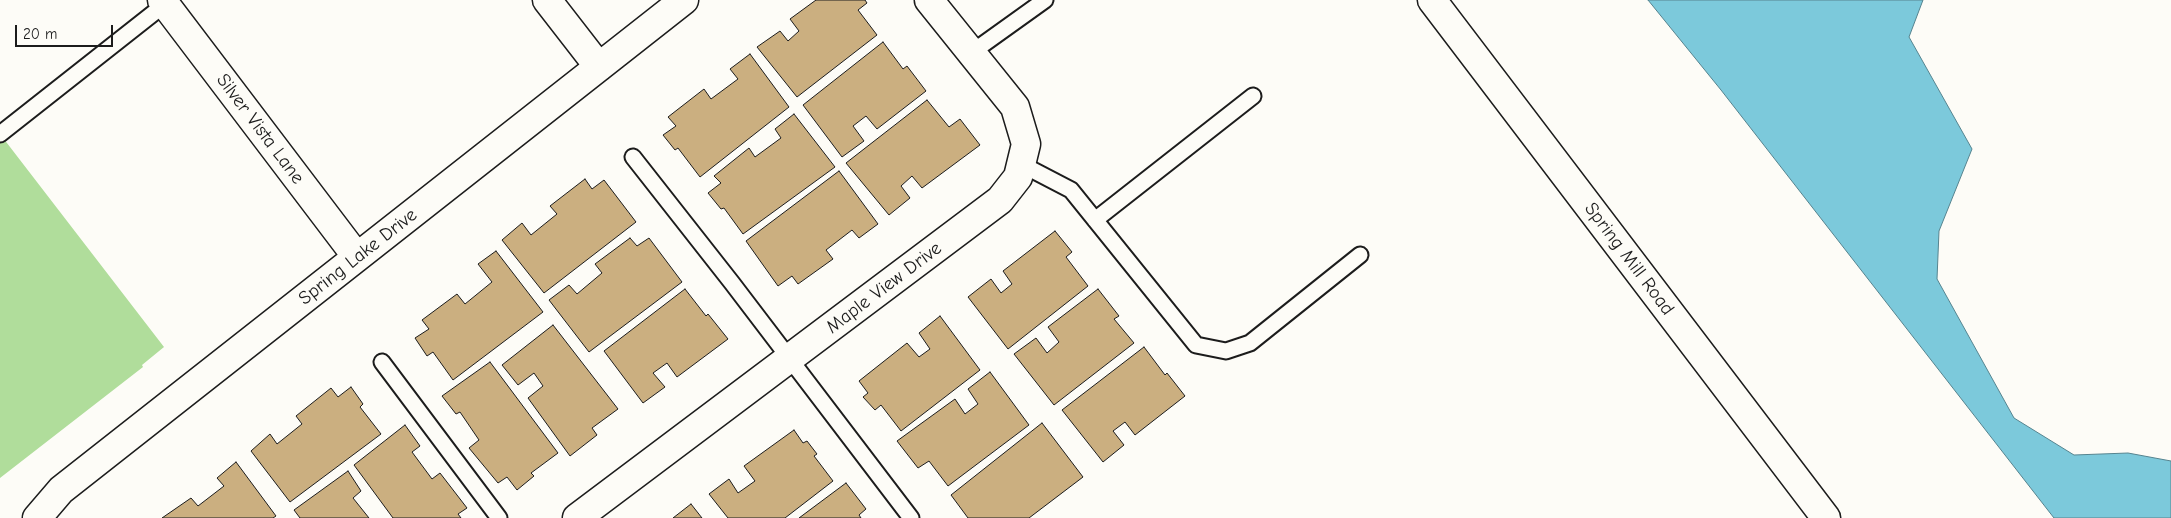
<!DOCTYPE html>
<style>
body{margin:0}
#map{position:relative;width:2171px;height:518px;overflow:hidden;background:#fdfcf7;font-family:"Comic Neue",sans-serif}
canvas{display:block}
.scale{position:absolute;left:15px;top:25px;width:98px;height:22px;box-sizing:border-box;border:2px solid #1c1c1c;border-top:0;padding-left:6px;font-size:15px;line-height:18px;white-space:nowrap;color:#1c1c1c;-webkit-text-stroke:4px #fdfcf7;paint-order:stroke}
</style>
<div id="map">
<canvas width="2171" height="518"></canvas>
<div class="scale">20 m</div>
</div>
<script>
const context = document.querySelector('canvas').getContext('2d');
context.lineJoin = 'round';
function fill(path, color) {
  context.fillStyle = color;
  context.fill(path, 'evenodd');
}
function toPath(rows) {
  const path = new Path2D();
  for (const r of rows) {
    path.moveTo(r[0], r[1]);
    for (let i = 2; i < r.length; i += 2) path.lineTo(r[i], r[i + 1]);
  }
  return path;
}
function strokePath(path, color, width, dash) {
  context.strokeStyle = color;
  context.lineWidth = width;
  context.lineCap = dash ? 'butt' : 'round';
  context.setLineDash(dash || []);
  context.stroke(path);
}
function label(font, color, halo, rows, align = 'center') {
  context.font = font + ' "Comic Neue",sans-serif';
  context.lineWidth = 5;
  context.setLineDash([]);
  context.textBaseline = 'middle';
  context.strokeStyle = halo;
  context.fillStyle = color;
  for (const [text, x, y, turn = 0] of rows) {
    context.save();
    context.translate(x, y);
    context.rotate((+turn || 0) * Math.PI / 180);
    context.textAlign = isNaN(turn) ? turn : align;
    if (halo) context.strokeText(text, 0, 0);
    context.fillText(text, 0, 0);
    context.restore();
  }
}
const green = toPath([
 [0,134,164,347,142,365,143,367,0,478]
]);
const water = toPath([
 [1648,0,1923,0,1909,37,1972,149,1939,231,1937,279,2014,418,2074,455,2128,453,2171,461,2171,518,2054,518,1721,90,1648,0]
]);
const building = toPath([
 [816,0,865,0,867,3,858,10,877,35,797,97,757,47,780,31,788,41,799,31,790,19,816,0],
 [883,42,903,69,907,66,926,91,877,129,866,116,853,126,864,141,842,157,803,105,883,42],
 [750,54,789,107,700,177,678,148,675,150,663,135,676,126,668,117,704,89,711,99,738,79,730,69,750,54],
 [927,100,949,127,960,119,980,145,922,188,912,176,901,186,910,198,889,215,846,163,927,100],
 [794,114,835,167,743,234,724,208,721,209,708,193,721,183,714,176,749,148,755,157,781,138,775,129,794,114],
 [839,171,878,224,859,238,852,230,826,250,833,259,798,284,792,276,778,286,746,241,839,171],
 [585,179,592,189,604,180,636,222,544,293,502,240,522,223,531,235,557,214,550,206,585,179],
 [1055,231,1072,252,1066,257,1088,286,1008,349,968,297,991,279,1001,293,1012,284,1003,271,1055,231],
 [630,238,637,246,649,238,682,282,589,352,549,300,569,285,577,294,602,273,595,264,630,238],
 [496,251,543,312,453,380,433,352,427,356,415,338,429,329,422,320,457,294,465,304,492,282,478,264,496,251],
 [685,289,706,316,708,314,728,339,677,377,667,363,653,373,665,387,643,403,604,351,685,289],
 [1098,289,1119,316,1114,319,1134,343,1054,405,1014,354,1036,338,1047,353,1059,342,1048,327,1098,289],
 [940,316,980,370,901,431,881,405,875,410,863,397,868,393,859,381,907,343,919,357,930,349,919,333,940,316],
 [553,325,618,409,592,428,597,435,570,456,528,398,543,386,534,373,518,385,502,365,553,325],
 [1144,347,1165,375,1167,373,1185,396,1135,435,1125,422,1113,431,1124,445,1103,462,1062,410,1144,347],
 [490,362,558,453,531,473,534,476,517,490,507,477,498,483,469,448,479,440,460,412,456,414,442,396,490,362],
 [990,372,1029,425,948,486,929,461,918,468,897,441,955,399,965,414,978,404,968,389,990,372],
 [351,387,363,404,360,407,381,434,290,502,251,451,270,434,277,444,302,424,296,416,331,388,338,397,351,387],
 [1042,423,1083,477,1029,518,968,518,951,495,1042,423],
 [405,425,420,446,412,452,432,479,440,473,467,508,458,514,461,518,393,518,354,465,405,425],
 [794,430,803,443,807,441,817,454,814,456,833,481,785,518,728,518,709,494,729,479,738,493,755,481,744,466,794,430],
 [236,462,276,516,273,518,162,518,191,498,198,506,224,486,217,478,236,462],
 [348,471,361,491,353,498,369,518,300,518,294,510,348,471],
 [846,483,866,509,859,515,861,518,799,518,846,483],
 [691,504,702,518,673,518,691,504]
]);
const lane = toPath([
 [971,53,1045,0],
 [0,134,165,4],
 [633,157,732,283,911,518],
 [1021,164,1071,190,1196,345,1226,351,1250,343,1360,255],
 [1095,220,1253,96],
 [382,362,499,518]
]);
const street = toPath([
 [162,0,357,257],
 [547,0,599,67],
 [37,518,61,490,684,0],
 [577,518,1000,200,1018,177,1026,144,1015,107,929,0]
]);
const secondary = toPath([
 [1432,0,1826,518]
]);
const streetNames = [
 ["Silver Vista Lane",260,129,53],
 ["Spring Lake Drive",358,257,-38],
 ["Spring Mill Road",1629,259,53],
 ["Maple View Drive",884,288,-37]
];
fill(green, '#b0dd9b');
fill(water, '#7cc9db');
strokePath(water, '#56848f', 1);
fill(building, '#cbaf80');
strokePath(building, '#1c1c1c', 1);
strokePath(lane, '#1c1c1c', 19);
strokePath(street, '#1c1c1c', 31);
strokePath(secondary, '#1c1c1c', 31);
strokePath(lane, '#fdfcf7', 15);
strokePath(street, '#fdfcf7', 28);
strokePath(secondary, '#fdfcf7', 28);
label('19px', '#1c1c1c', '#fdfcf7', streetNames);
</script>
